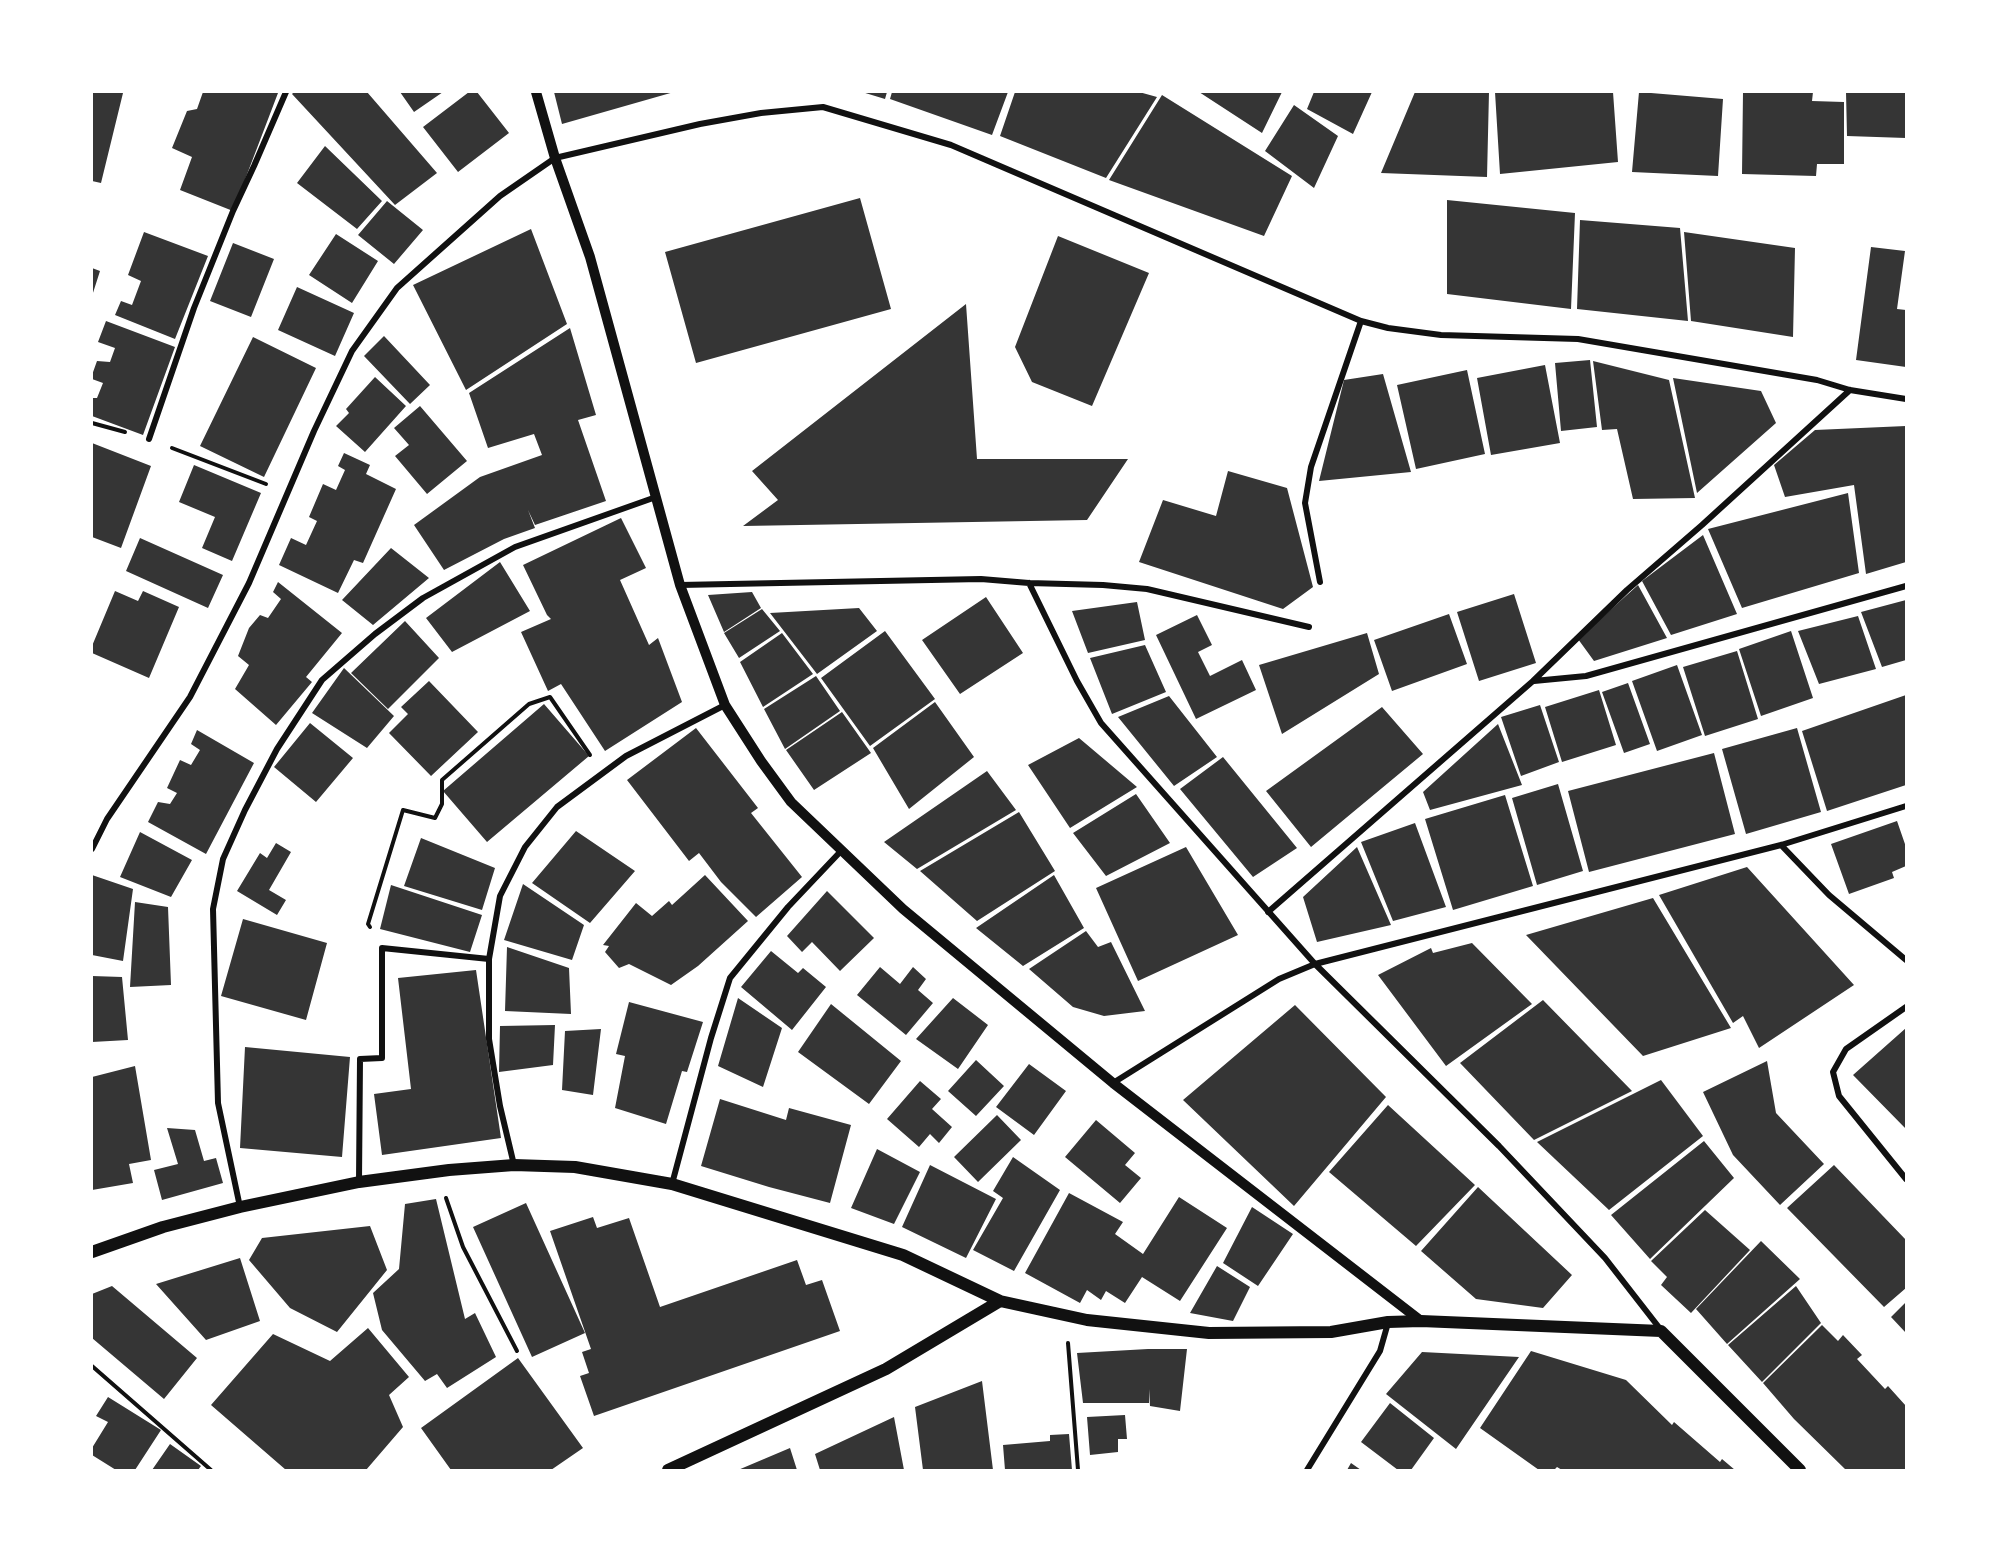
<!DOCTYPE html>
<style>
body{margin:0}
#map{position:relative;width:1998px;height:1562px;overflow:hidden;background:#fff;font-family:Ubuntu,sans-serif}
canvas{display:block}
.frame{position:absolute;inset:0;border:93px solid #fff;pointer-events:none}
</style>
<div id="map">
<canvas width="1998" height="1562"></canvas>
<div class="frame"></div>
</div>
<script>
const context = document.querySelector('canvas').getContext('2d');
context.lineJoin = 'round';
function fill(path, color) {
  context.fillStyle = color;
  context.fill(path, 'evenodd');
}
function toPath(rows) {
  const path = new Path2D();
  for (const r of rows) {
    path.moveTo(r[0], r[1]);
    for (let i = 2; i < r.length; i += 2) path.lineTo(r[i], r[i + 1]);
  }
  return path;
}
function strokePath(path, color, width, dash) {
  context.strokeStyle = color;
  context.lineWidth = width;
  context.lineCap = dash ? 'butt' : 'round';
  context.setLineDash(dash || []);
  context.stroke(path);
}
const building = toPath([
 [92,92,123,93,101,183,92,181],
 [203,92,278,93,233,211,180,190,192,157,172,148,187,111,197,109],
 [294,92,367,92,437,173,395,205,292,94],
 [400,92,443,92,414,112],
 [469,92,477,92,509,133,458,172,423,127],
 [554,92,674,92,562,124],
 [862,92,887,92,885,99],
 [892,92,1008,92,992,135,890,99],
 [1015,92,1139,92,1157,97,1106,178,1000,136],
 [1199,92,1282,92,1262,133],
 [1314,92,1372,92,1353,134,1307,109],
 [1415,92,1489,92,1487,177,1381,173],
 [1495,92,1613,92,1618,162,1500,174],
 [1639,92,1723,99,1718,176,1632,172],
 [1743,92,1813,92,1812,101,1844,102,1844,164,1817,164,1816,176,1742,174],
 [1846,92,1906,92,1906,138,1847,136],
 [1162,95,1292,176,1264,236,1109,180],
 [1294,105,1338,136,1314,188,1265,151],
 [325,146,382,201,357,229,297,183],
 [860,198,891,309,696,363,665,252],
 [1447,200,1575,213,1571,309,1447,294],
 [387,201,423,230,394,264,358,235],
 [1580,220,1680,228,1688,321,1577,309],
 [531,229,567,324,466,390,413,285],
 [144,232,208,256,175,339,115,315,121,301,132,305,141,281,128,275],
 [1684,232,1795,248,1793,337,1691,321],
 [336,234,378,261,352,303,309,275],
 [1058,236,1149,273,1092,406,1032,382,1015,347],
 [233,243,274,259,251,317,210,301],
 [1871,247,1905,251,1897,309,1906,310,1906,367,1856,360],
 [92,268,100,271,92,296],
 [297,287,354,313,335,356,278,330],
 [966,304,977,459,1128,459,1087,520,743,526,778,500,752,471],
 [106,321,175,347,143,435,92,416,92,398,97,398,103,383,92,379,92,375,97,361,110,362,115,348,98,342],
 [570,328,596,415,578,420,606,501,535,525,528,510,535,528,504,539,444,570,414,525,480,477,542,455,534,434,488,448,469,393],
 [384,336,430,385,410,404,364,356],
 [253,337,316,368,264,477,200,446],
 [1590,360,1597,427,1561,431,1555,363],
 [1593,361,1669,380,1695,498,1633,499,1617,429,1602,430],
 [1545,365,1560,443,1491,455,1477,378],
 [1467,370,1485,454,1416,469,1397,385],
 [1383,374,1411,472,1319,481,1344,380],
 [375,377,406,406,365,452,336,426,349,413,346,409],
 [1673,378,1761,391,1776,423,1697,493],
 [420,406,467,461,427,494,395,456,409,445,394,428],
 [1906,426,1906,562,1866,574,1854,485,1785,497,1774,465,1815,430],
 [92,443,151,466,121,548,92,537],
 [344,453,370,465,366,474,396,489,363,563,354,560,338,593,279,565,291,538,306,545,317,521,309,517,323,484,336,490,345,470,338,466],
 [194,465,261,493,232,561,202,548,215,517,179,502],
 [1228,471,1287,488,1313,587,1283,609,1139,562,1163,500,1216,516],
 [1848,493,1859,573,1742,608,1708,529],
 [621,518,646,568,620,580,649,645,658,638,682,702,605,751,561,684,548,691,521,632,551,619,547,615,523,565],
 [1703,535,1737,614,1671,635,1642,581],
 [140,538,223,575,208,608,126,571],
 [391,548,429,578,373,625,342,600],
 [500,562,530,611,452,652,426,618],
 [278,582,342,633,306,677,312,682,276,725,235,689,249,665,238,656,249,628,260,615,268,618,281,599,273,592],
 [1638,585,1667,638,1594,661,1578,639],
 [115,591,138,601,143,591,179,607,149,678,92,653,92,646],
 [752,592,761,608,724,632,708,595],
 [1514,594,1536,663,1479,681,1457,612],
 [986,597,1023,653,960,694,922,640],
 [1906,600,1906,660,1882,667,1861,612],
 [1137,602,1145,640,1088,653,1072,611],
 [859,608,877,631,817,674,770,613],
 [762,609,780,631,739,658,724,633],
 [1449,614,1467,664,1392,691,1374,640],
 [1197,615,1212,645,1198,652,1210,676,1242,660,1256,690,1196,719,1156,635],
 [1858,616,1876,669,1819,684,1798,631],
 [405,621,439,658,388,709,351,673],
 [885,631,935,699,870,746,821,678],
 [1791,631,1813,698,1761,716,1739,649],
 [782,633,813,674,763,707,740,662],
 [1367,633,1379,674,1282,734,1259,665],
 [1145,645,1166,692,1112,714,1090,658],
 [1737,651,1758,719,1705,736,1683,667],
 [1677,665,1702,735,1657,751,1632,681],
 [344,668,394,716,367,748,312,713],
 [816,676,840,711,785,749,764,709],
 [429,681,478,732,431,776,389,733,408,714,401,707],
 [1628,683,1650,744,1624,753,1602,692],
 [1599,690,1616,745,1562,762,1545,707],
 [1906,695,1906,785,1827,811,1802,731],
 [1169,696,1217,757,1174,786,1118,717],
 [935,702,974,757,909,809,873,748],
 [544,704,589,756,487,842,443,791],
 [1540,705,1559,762,1521,776,1501,717],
 [1382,707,1423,754,1311,847,1266,791],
 [842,712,871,753,814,790,786,750],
 [310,723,353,758,316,802,274,767],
 [1498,724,1522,785,1430,810,1423,792],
 [696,728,758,808,751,813,802,877,756,917,721,882,699,853,689,861,627,780],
 [1797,728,1821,812,1746,834,1722,749],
 [197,730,254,763,206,854,148,822,158,802,170,804,177,793,167,788,180,760,191,765,200,750,191,744],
 [1079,738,1137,787,1070,828,1028,765],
 [1714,753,1735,834,1589,872,1568,791],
 [1223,757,1297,848,1253,877,1180,789],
 [987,771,1016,810,917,869,884,842],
 [1558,784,1583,871,1537,885,1512,798],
 [1136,794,1170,843,1106,876,1073,833],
 [1505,795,1533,886,1453,910,1425,819],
 [1019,812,1055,871,977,921,920,871],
 [1897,821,1906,847,1906,866,1892,872,1894,878,1849,894,1831,844],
 [1415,823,1446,907,1393,921,1361,842],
 [576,831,635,871,590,923,532,883],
 [140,832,192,860,171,897,120,877],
 [421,838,495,868,482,910,404,886],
 [276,843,291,852,269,890,286,900,277,915,237,891,260,853,267,858],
 [1186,847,1238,935,1138,981,1096,888],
 [1357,847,1391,925,1317,942,1303,897],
 [1747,867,1854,985,1759,1048,1743,1016,1733,1023,1659,895],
 [92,875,133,889,123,961,92,955],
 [705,875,748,921,698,966,671,985,629,964,619,968,605,952,609,946,603,945,636,903,652,916,669,901,672,905],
 [1054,875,1084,928,1023,966,976,928],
 [523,884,584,925,572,960,504,940],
 [391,885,482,915,470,952,380,929],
 [827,891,874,938,840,971,812,942,802,952,787,936],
 [1653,898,1731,1028,1643,1056,1526,935],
 [135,902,168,907,171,985,130,987],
 [243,919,327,943,306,1020,221,996],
 [1086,931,1098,947,1111,942,1145,1011,1104,1016,1073,1007,1029,969],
 [1472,943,1532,1004,1446,1066,1378,975,1431,948,1433,953],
 [507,947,569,968,571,1014,505,1011],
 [771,951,798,973,803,968,826,987,792,1030,741,987],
 [880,967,900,984,913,967,926,979,918,990,933,1003,906,1035,857,995],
 [476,970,501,1138,382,1155,374,1094,411,1089,398,978],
 [92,976,122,977,128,1040,92,1042],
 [738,998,782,1028,763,1087,718,1066],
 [953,998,988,1025,958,1069,916,1039],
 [1543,1000,1632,1091,1534,1140,1460,1063],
 [629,1002,703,1022,687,1072,682,1071,666,1124,615,1108,625,1056,616,1054],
 [831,1004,901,1061,869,1104,798,1052],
 [1295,1005,1386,1097,1294,1206,1183,1100],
 [555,1025,553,1065,499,1072,500,1026],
 [1906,1028,1906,1129,1853,1075],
 [601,1029,593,1095,562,1090,565,1031],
 [245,1047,350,1057,342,1157,240,1148],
 [976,1060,1004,1086,976,1116,948,1091],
 [1767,1061,1776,1113,1824,1164,1780,1205,1733,1155,1703,1092],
 [1029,1064,1066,1091,1034,1135,996,1107],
 [135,1066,151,1160,129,1164,133,1183,92,1190,92,1077],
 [1661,1080,1703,1136,1609,1210,1537,1142],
 [920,1081,941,1099,932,1109,952,1127,939,1143,930,1134,919,1147,887,1119],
 [720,1099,786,1120,789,1108,851,1125,830,1203,769,1187,701,1166],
 [1388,1105,1475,1185,1416,1246,1329,1172],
 [997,1115,1021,1140,978,1182,954,1157],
 [1096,1120,1135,1153,1125,1165,1141,1178,1120,1203,1065,1157],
 [167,1128,195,1130,204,1161,216,1158,223,1183,162,1200,154,1170,178,1164],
 [1704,1141,1734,1178,1650,1259,1611,1215],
 [877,1149,920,1172,894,1224,851,1208],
 [1013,1157,1060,1190,1014,1271,973,1250,1003,1198,993,1191],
 [930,1165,996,1199,966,1258,902,1227],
 [1834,1165,1906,1240,1906,1288,1884,1307,1787,1208],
 [1478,1187,1572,1275,1543,1308,1476,1299,1421,1251],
 [1069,1193,1123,1222,1115,1234,1143,1254,1179,1197,1227,1228,1180,1301,1142,1277,1125,1303,1106,1291,1101,1300,1087,1290,1080,1303,1025,1273],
 [436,1199,465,1319,475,1313,496,1357,447,1388,437,1374,425,1381,382,1330,373,1293,399,1269,405,1204],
 [526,1203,585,1333,532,1357,473,1227],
 [1252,1207,1293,1234,1258,1286,1223,1263],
 [1705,1210,1750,1250,1691,1313,1661,1285,1667,1277,1651,1261],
 [593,1217,597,1228,629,1218,660,1307,797,1260,806,1285,822,1280,840,1331,594,1416,580,1376,589,1373,582,1352,591,1349,550,1231],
 [370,1226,387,1270,337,1332,290,1308,249,1260,262,1238],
 [1761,1241,1800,1279,1727,1344,1696,1309],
 [240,1258,260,1321,206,1340,156,1284],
 [1217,1266,1250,1287,1233,1321,1190,1313],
 [112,1286,197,1358,164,1399,92,1338,92,1294],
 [1796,1286,1821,1323,1762,1382,1728,1345],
 [1906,1302,1906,1333,1891,1317],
 [1822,1325,1838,1341,1843,1335,1862,1355,1857,1359,1885,1389,1888,1386,1906,1406,1906,1470,1846,1470,1794,1419,1763,1383],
 [368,1328,409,1377,389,1395,403,1427,366,1470,286,1470,211,1405,273,1334,330,1361],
 [1148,1349,1187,1349,1180,1411,1150,1406,1149,1389,1149,1403,1083,1403,1077,1353],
 [1531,1351,1626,1380,1672,1425,1674,1422,1720,1462,1722,1459,1735,1470,1562,1470,1557,1467,1554,1470,1539,1470,1480,1428],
 [1422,1352,1519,1357,1456,1449,1386,1394],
 [518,1358,583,1448,551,1470,451,1470,421,1428],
 [982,1381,993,1470,923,1470,915,1407],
 [108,1397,161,1430,135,1470,116,1470,92,1455,92,1448,108,1422,96,1416],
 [1390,1403,1434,1438,1411,1470,1398,1470,1361,1442],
 [1125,1415,1127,1439,1118,1439,1118,1452,1090,1455,1087,1417],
 [894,1417,904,1470,820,1470,815,1454],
 [1069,1434,1072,1470,1005,1470,1003,1445,1050,1441,1050,1435],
 [170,1444,201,1466,198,1470,152,1470],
 [790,1448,797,1470,738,1470],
 [1351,1463,1361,1470,1347,1470]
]);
const path = toPath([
 [92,423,125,432],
 [172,448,266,484],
 [370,927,368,924,403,810,435,818,442,804,442,780,529,704,550,697,590,755],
 [446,1198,463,1247,517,1351],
 [1068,1343,1078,1470],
 [92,1366,211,1470]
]);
const minor = toPath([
 [149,439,194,308,233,211,254,166,286,92],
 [1320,582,1305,503,1311,467,1361,321],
 [1029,583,1077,681,1101,723,1315,964,1499,1146,1605,1258,1661,1330],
 [680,585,981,579,1029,583,1103,585,1147,589,1309,627],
 [1534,681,1586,676,1906,586],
 [1781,845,1829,895,1906,960],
 [92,849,107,819,190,697,249,583,314,431,352,351,397,288,500,196,555,158,700,124,761,113,823,107,951,145,1361,321,1388,328,1441,335,1578,339,1817,380,1850,390,1906,399],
 [1268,912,1533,681,1627,590,1702,525,1850,390],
 [1906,1007,1846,1049,1833,1072,1839,1096,1906,1179],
 [1113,1083,1279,979,1315,964,1781,845,1906,806],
 [514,1165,500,1106,489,1039,489,959,500,896,525,847,557,807,626,756,725,705],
 [359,1181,360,1059,382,1058,382,948,489,959],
 [672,1184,711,1038,730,978,788,907,841,851],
 [240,1207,218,1103,213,909,223,859,245,810,277,749,322,680,375,634,423,598,515,547,656,497],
 [1307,1470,1380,1351,1388,1323]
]);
const tertiary = toPath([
 [536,92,555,158,590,257,680,585,725,705,761,761,791,802,903,909,1113,1083,1421,1321]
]);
const secondary = toPath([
 [92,1252,163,1227,240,1207,359,1182,449,1170,514,1165,575,1167,672,1184,903,1255,1000,1301],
 [668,1470,886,1369,1000,1301,1087,1320,1209,1333,1331,1332,1388,1322,1421,1321,1661,1331,1800,1470]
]);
fill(building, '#353535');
strokePath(path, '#111', 4);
strokePath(minor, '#111', 6);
strokePath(tertiary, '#111', 10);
strokePath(secondary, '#111', 12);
</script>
